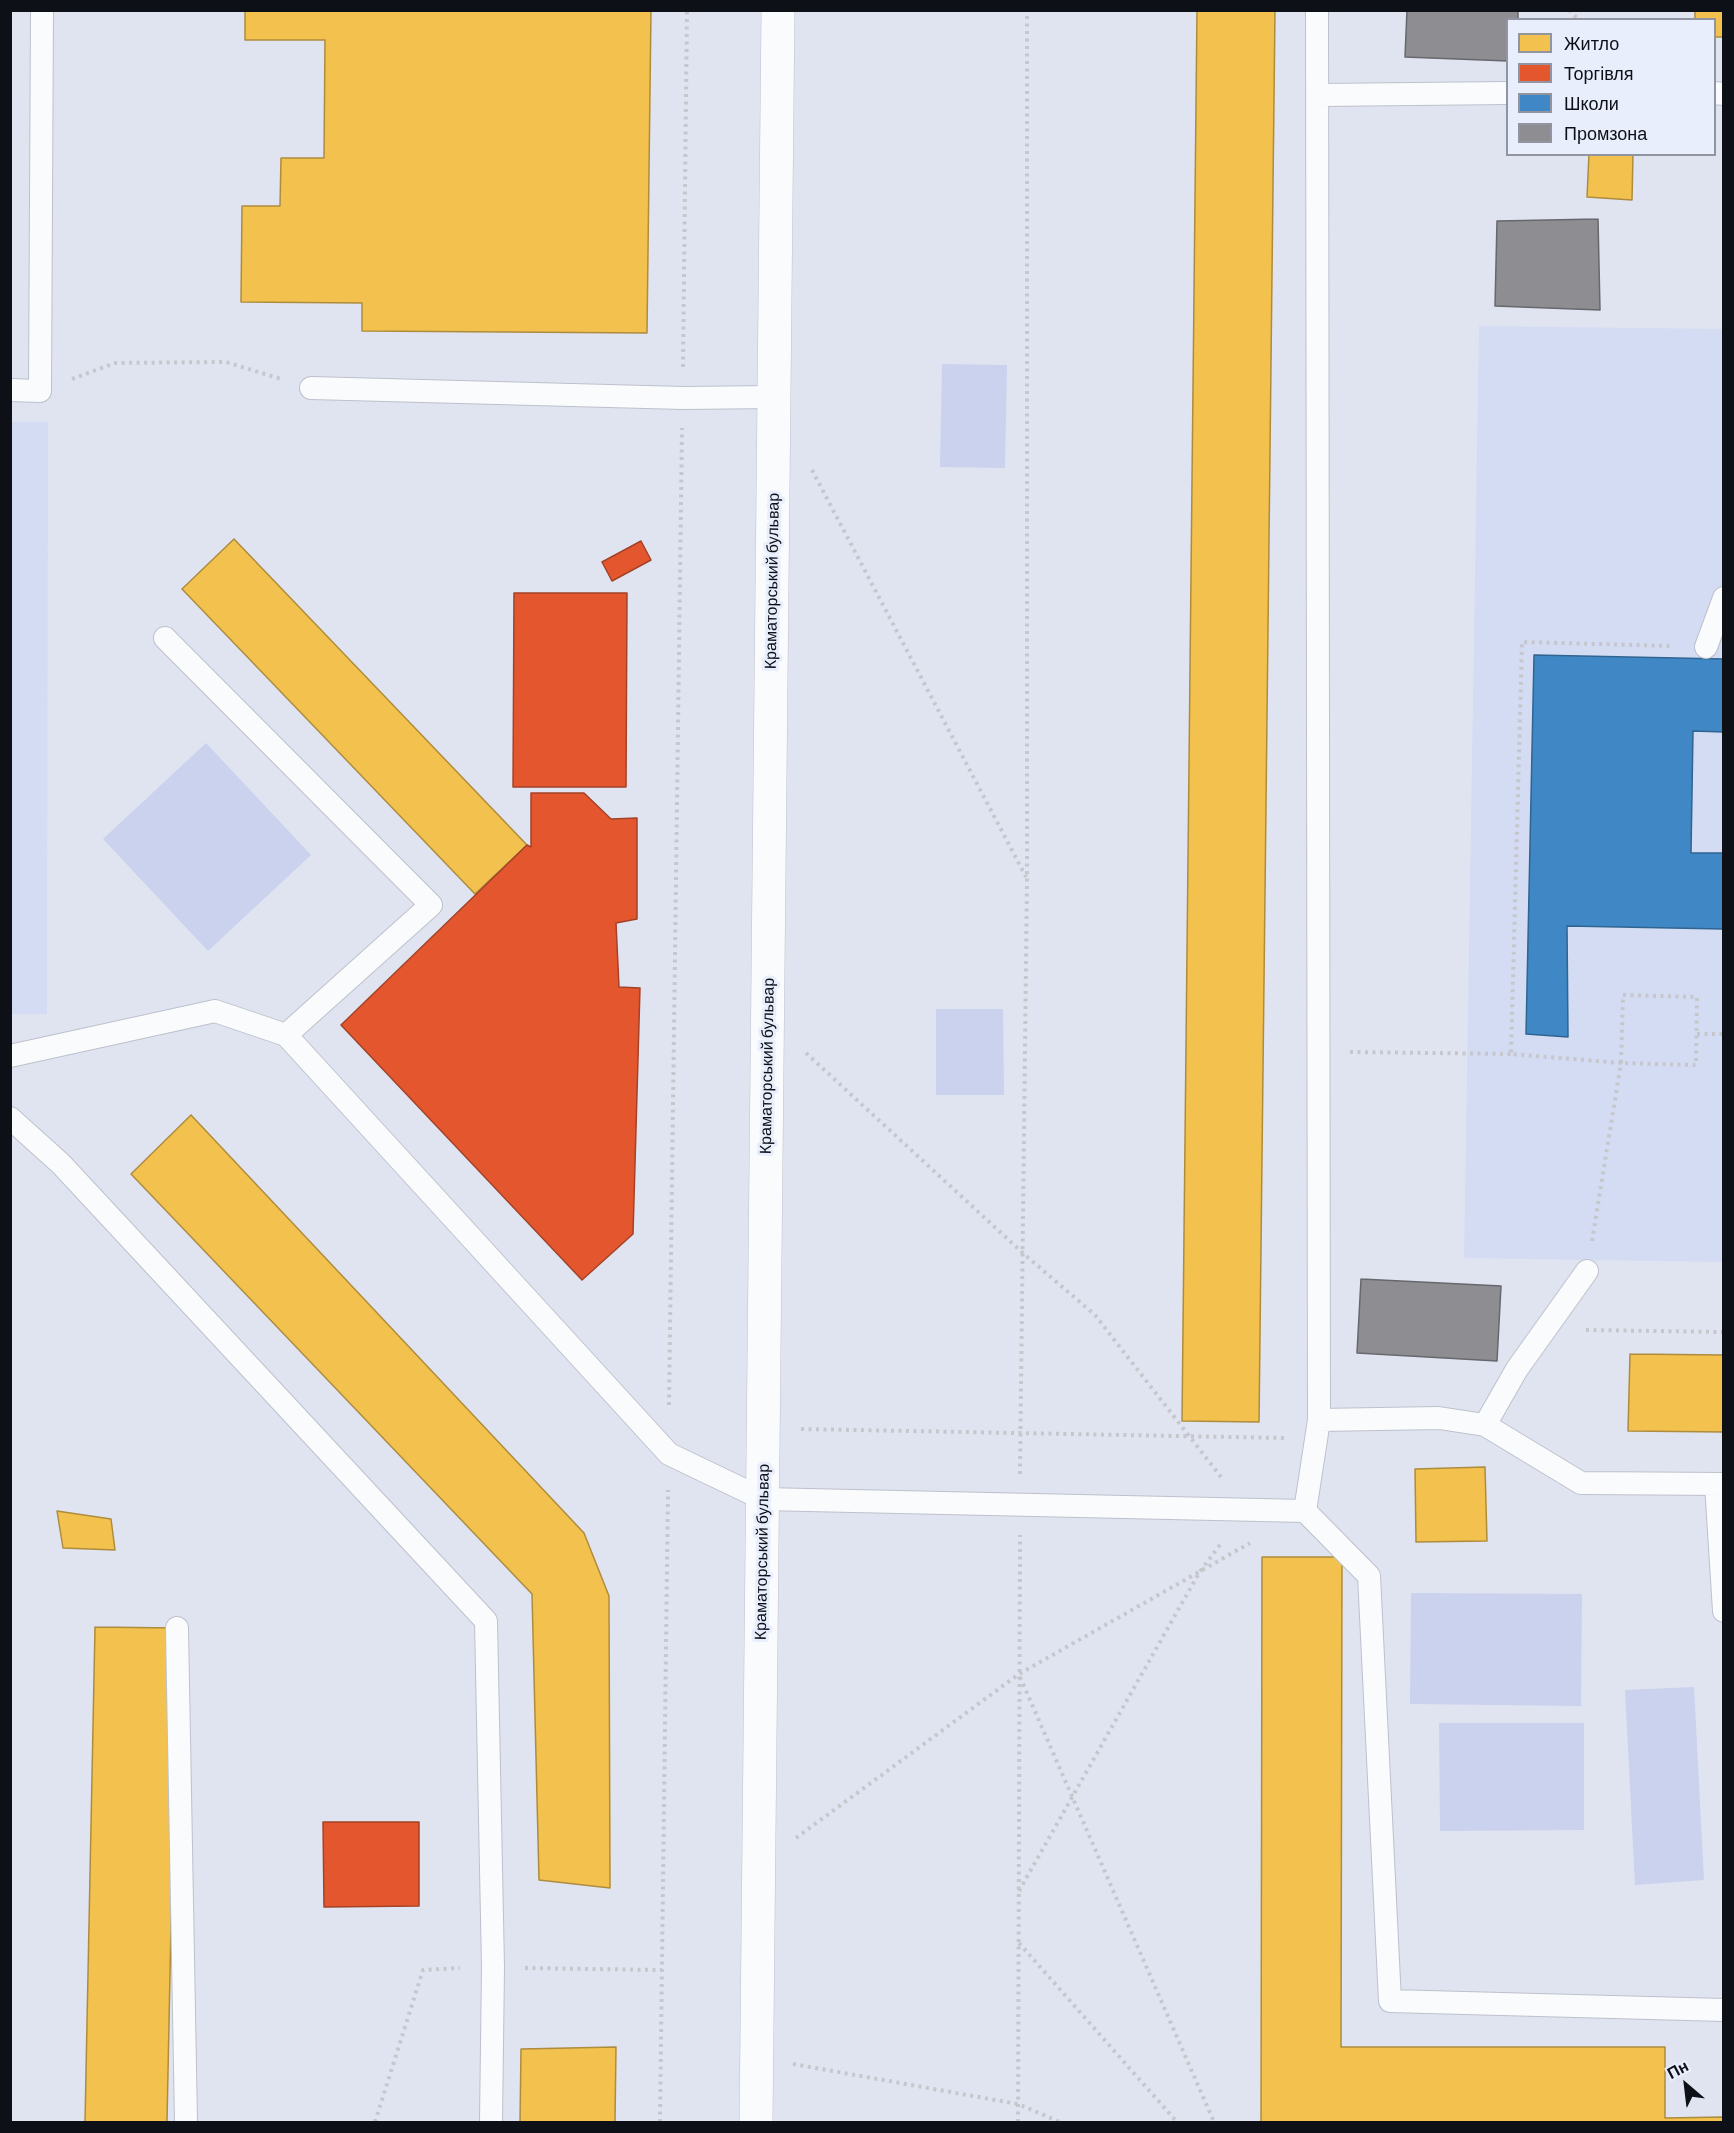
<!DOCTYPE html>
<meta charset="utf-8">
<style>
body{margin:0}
#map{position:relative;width:1734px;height:2133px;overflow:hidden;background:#e0e4f1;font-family:Barlow,sans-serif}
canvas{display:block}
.frame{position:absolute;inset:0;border:12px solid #0e1018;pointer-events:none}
.legend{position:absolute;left:1506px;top:18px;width:210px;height:138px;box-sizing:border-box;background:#e8eefc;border:2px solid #9195a1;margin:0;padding:8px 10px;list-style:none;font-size:18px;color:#0e1018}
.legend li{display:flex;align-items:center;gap:12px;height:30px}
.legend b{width:30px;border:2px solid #9195a1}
.north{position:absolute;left:1656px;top:2055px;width:60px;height:60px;-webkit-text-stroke:4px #e8eefc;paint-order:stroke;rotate:332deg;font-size:16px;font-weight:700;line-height:24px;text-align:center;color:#0e1018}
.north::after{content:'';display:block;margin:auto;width:21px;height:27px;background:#0e1018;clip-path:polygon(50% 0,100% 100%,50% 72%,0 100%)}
</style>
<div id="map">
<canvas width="1734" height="2133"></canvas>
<div class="frame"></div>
<ul class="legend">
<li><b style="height:16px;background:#f2c14e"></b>Житло</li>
<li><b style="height:16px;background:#e4572e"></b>Торгівля</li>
<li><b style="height:16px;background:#3f88c5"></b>Школи</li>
<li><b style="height:16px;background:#8d8d92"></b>Промзона</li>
</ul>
<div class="north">Пн</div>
</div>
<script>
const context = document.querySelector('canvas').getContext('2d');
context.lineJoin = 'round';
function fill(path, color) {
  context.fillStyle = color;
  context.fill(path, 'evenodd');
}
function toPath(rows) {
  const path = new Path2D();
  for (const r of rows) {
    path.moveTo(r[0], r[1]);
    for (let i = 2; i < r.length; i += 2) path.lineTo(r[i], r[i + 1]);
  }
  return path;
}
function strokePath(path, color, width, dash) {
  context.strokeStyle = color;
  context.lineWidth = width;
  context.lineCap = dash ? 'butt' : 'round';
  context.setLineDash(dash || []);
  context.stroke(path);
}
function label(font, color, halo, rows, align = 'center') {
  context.font = font + ' Barlow,sans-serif';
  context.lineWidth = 6;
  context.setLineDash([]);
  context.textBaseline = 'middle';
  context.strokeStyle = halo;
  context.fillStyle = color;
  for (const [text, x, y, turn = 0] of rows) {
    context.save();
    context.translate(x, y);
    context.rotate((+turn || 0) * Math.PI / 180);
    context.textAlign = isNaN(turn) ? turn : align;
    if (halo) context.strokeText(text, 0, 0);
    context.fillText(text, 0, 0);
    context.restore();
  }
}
const built = toPath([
 [1479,326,1723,329,1723,1262,1464,1258],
 [10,422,48,422,47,1014,11,1014]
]);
const green = toPath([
 [942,364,1007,365,1005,468,940,467],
 [206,743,311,855,208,951,103,839],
 [936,1009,1003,1009,1004,1095,936,1095],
 [1411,1593,1582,1594,1581,1706,1410,1704],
 [1694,1687,1704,1880,1635,1885,1625,1690],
 [1439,1723,1584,1723,1584,1830,1440,1831]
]);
const homes = toPath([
 [245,10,651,10,647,333,362,331,362,303,241,302,242,206,280,206,281,158,324,158,325,40,245,40,245,10],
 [1197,10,1275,10,1259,1422,1182,1421,1197,10],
 [1695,10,1724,10,1724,37,1714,37,1714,20,1695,20,1695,10],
 [1589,154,1633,154,1632,200,1587,197,1589,154],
 [234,539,527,845,475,894,182,589,234,539],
 [191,1115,584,1533,609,1596,610,1888,539,1880,532,1594,131,1174,191,1115],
 [1630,1354,1724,1355,1724,1432,1628,1431,1630,1354],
 [1485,1467,1487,1541,1416,1542,1415,1469,1485,1467],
 [57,1511,111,1519,115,1550,63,1548,57,1511],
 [1262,1557,1342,1557,1341,2047,1665,2047,1665,2118,1724,2117,1724,2122,1261,2122,1262,1557],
 [95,1627,177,1628,167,2122,85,2122,95,1627],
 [616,2047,615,2122,520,2122,521,2049,616,2047]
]);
const shops = toPath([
 [641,541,651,560,612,581,602,562,641,541],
 [514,593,627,593,626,787,513,787,514,593],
 [531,793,584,793,611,819,637,818,637,919,616,923,619,987,640,988,633,1234,582,1280,341,1025,527,845,531,847,531,793],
 [323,1822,419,1822,419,1906,324,1907,323,1822]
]);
const schools = toPath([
 [1534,655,1724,659,1724,732,1693,731,1691,853,1724,853,1724,929,1567,926,1568,1037,1526,1034,1534,655]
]);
const industry = toPath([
 [1407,10,1518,10,1518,20,1508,20,1508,61,1405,57,1407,10],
 [1598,219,1600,310,1495,306,1497,221,1598,219],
 [1361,1279,1501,1286,1497,1361,1357,1353,1361,1279]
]);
const path = toPath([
 [1569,10,1579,20],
 [683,367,687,10],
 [72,379,115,363,226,362,281,379],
 [812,470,1026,877],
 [1623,995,1697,997,1696,1065,1621,1063,1623,995],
 [1697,1034,1724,1034],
 [1350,1052,1511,1054],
 [806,1053,1025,1255,1095,1315,1221,1477],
 [1592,1241,1621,1063,1511,1054,1522,642,1673,646],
 [1586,1330,1724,1332],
 [669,1405,682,428],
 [801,1429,1285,1438],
 [1020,1474,1027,879,1027,10],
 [1020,1677,1214,2122],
 [796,1838,1019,1674,1250,1543],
 [1019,1891,1199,1573,1222,1542],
 [1019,1943,1177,2122],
 [525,1968,662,1970],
 [793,2064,1018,2104,1060,2122],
 [375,2122,423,1970,460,1968],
 [660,2122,668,1490],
 [1018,2122,1020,1535]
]);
const lane = toPath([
 [1317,10,1319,1420],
 [1714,93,1724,94],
 [1319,95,1508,93],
 [311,388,683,398,774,397],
 [10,390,40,391,42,10],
 [165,638,431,905,286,1035],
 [1706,647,1724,598],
 [10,1056,215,1011,286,1035,669,1454,763,1499,1305,1511,1319,1420,1439,1418,1485,1425,1581,1483,1724,1484],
 [10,1118,61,1164,486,1621,493,1967,491,2122],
 [1485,1425,1517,1369,1587,1271],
 [1716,1484,1724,1611],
 [1305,1511,1369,1576,1390,2001,1724,2010],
 [177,1628,186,2122]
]);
const secondary = toPath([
 [756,2122,778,10]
]);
const streetNames = [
 ["Краматорський бульвар",772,581,-89],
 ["Краматорський бульвар",767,1066,-89],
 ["Краматорський бульвар",762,1552,-89]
];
fill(built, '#d4dcf3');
fill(green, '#cad2ed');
fill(homes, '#f2c14e');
strokePath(homes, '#ae8c3e', 1.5);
fill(shops, '#e4572e');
strokePath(shops, '#a44227', 1.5);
fill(schools, '#3f88c5');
strokePath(schools, '#306491', 1.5);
fill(industry, '#8d8d92');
strokePath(industry, '#67686d', 1.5);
strokePath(lane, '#bdc1cb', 24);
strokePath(secondary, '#bdc1cb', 34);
strokePath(path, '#c6c7cc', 4, [3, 4.5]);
strokePath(lane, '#fafbfd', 22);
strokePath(secondary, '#fafbfd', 33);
label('16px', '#0e1018', '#e8eefc', streetNames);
</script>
